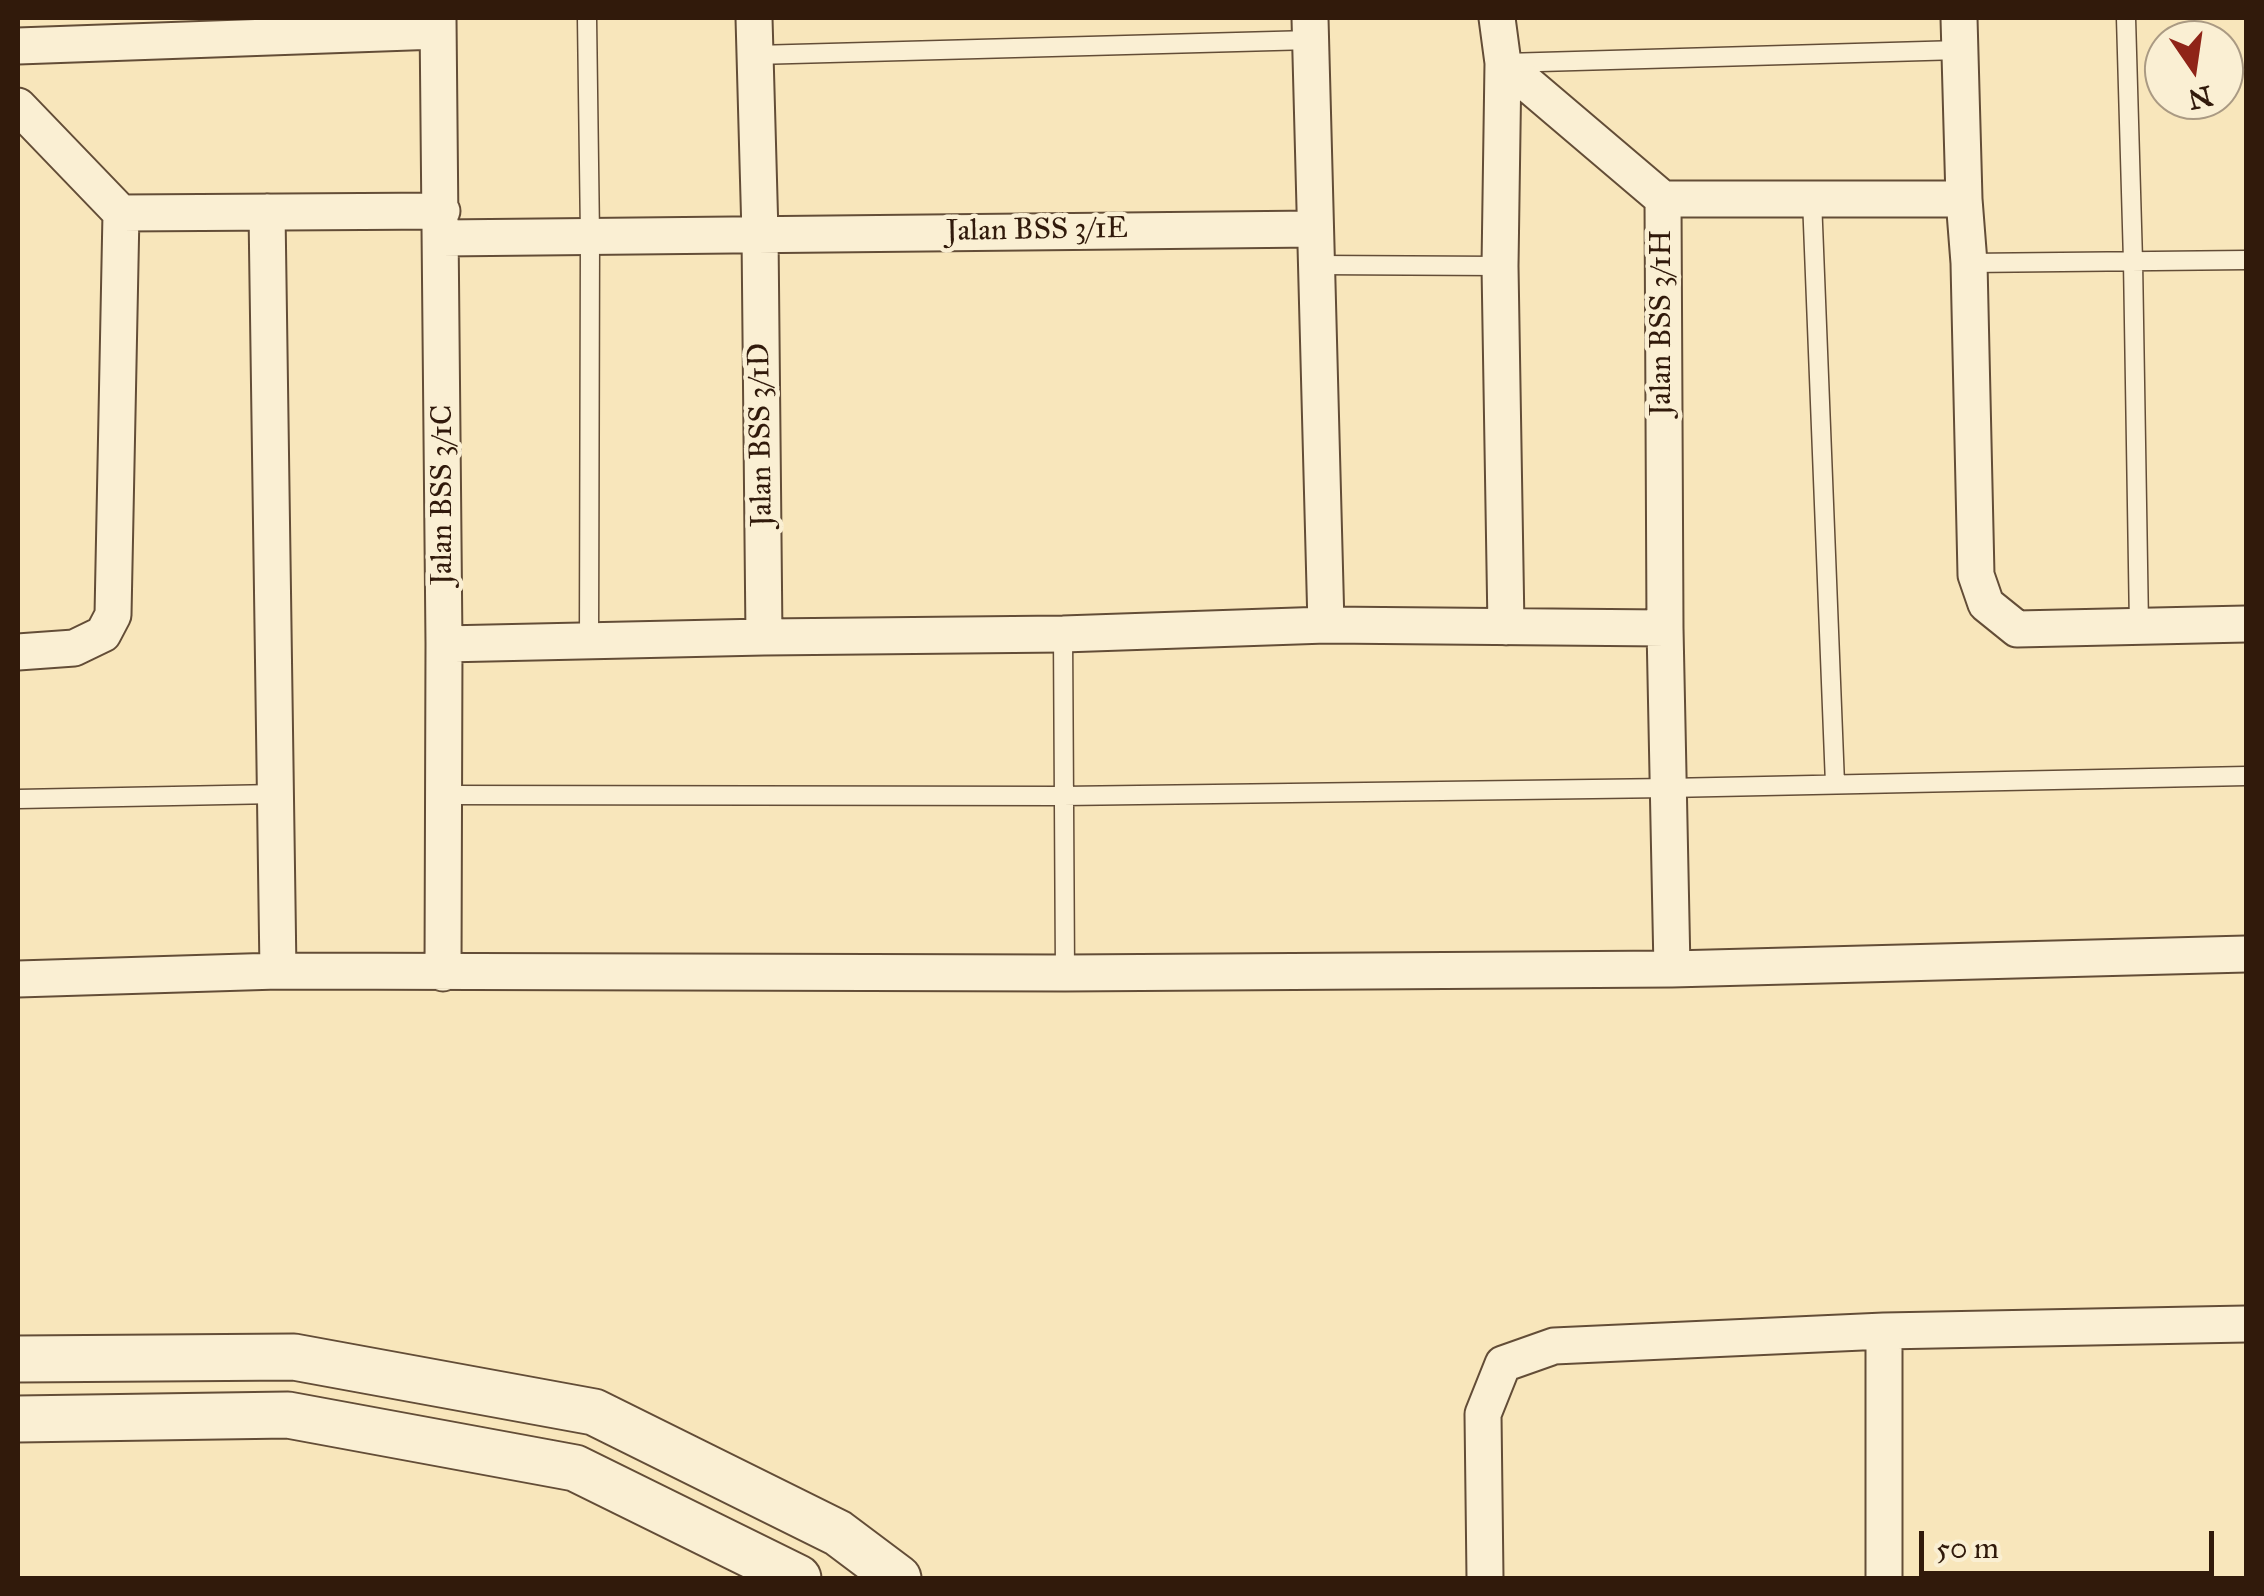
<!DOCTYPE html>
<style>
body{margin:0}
#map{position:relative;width:2264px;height:1596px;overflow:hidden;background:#f8e6bb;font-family:"IM FELL Great Primer",serif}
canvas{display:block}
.frame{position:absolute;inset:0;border:20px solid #311a0b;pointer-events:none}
.north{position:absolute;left:2144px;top:20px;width:100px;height:100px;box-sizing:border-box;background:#faefd3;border:2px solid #aa9a83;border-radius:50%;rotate:167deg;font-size:28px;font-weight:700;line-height:40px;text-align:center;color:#311a0b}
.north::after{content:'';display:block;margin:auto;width:35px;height:45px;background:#8f2418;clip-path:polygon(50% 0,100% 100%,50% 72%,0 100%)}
.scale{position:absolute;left:1919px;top:1531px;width:295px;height:45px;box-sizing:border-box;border:5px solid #311a0b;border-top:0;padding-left:12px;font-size:30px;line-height:35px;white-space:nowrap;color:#311a0b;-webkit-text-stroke:8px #faefd3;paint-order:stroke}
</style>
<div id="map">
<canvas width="2264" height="1596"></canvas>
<div class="frame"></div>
<div class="north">N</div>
<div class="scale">50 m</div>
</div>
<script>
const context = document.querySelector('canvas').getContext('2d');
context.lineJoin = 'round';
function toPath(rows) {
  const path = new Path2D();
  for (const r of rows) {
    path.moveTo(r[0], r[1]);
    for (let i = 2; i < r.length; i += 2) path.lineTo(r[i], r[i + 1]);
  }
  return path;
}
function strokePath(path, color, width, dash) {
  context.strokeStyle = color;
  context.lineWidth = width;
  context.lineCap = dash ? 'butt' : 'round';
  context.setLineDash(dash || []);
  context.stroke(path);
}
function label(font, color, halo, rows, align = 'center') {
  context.font = font + ' "IM FELL Great Primer",serif';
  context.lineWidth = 9;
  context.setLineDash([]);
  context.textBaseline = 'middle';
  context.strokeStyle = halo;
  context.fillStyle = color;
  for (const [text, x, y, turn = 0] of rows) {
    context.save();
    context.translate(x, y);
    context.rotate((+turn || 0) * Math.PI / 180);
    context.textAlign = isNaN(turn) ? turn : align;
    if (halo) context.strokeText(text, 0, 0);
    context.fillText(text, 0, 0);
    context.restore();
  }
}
const service = toPath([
 [587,18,590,236,589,641],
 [2126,18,2133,261,2139,626],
 [755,55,1311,40],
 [1505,63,1960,50],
 [1812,199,1835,784],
 [1969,263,2246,260],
 [1317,265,1500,266],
 [1063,634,1065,973],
 [444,795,1063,796,1668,788,2246,776],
 [18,799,277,794]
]);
const minor = toPath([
 [438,18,444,644,443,973],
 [754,18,760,234,764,637],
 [1310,18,1326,625],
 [1497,18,1503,63,1663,199],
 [1959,18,1964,199,1969,263,1976,575,1986,604,2017,629,2246,624],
 [18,46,438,31],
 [1503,63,1500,266,1506,627],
 [18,106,121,213],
 [267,212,278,971],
 [442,238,1315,229],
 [1665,628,1663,199,1964,199],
 [444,644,764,637,1063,634,1326,625,1665,628,1672,969],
 [18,652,74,648,103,634,113,615,121,213,442,211],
 [18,979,278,971,1065,973,1672,969,2246,954],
 [1884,1331,1884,1578],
 [1485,1578,1483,1414,1503,1364,1554,1346,1884,1331,2246,1324]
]);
const tertiary = toPath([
 [18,1359,294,1357,594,1412,838,1533,898,1578],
 [18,1419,288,1415,575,1468,798,1578]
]);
const streetNames = [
 ["Jalan BSS 3/1E",1037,231,-1],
 ["Jalan BSS 3/1H",1663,323,-90],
 ["Jalan BSS 3/1D",762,435,-91],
 ["Jalan BSS 3/1C",444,495,-90]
];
strokePath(service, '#634d37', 21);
strokePath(minor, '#634d37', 39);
strokePath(tertiary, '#634d37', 49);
strokePath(service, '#faefd3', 18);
strokePath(minor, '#faefd3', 35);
strokePath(tertiary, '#faefd3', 45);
label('30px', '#311a0b', '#faefd3', streetNames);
</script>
